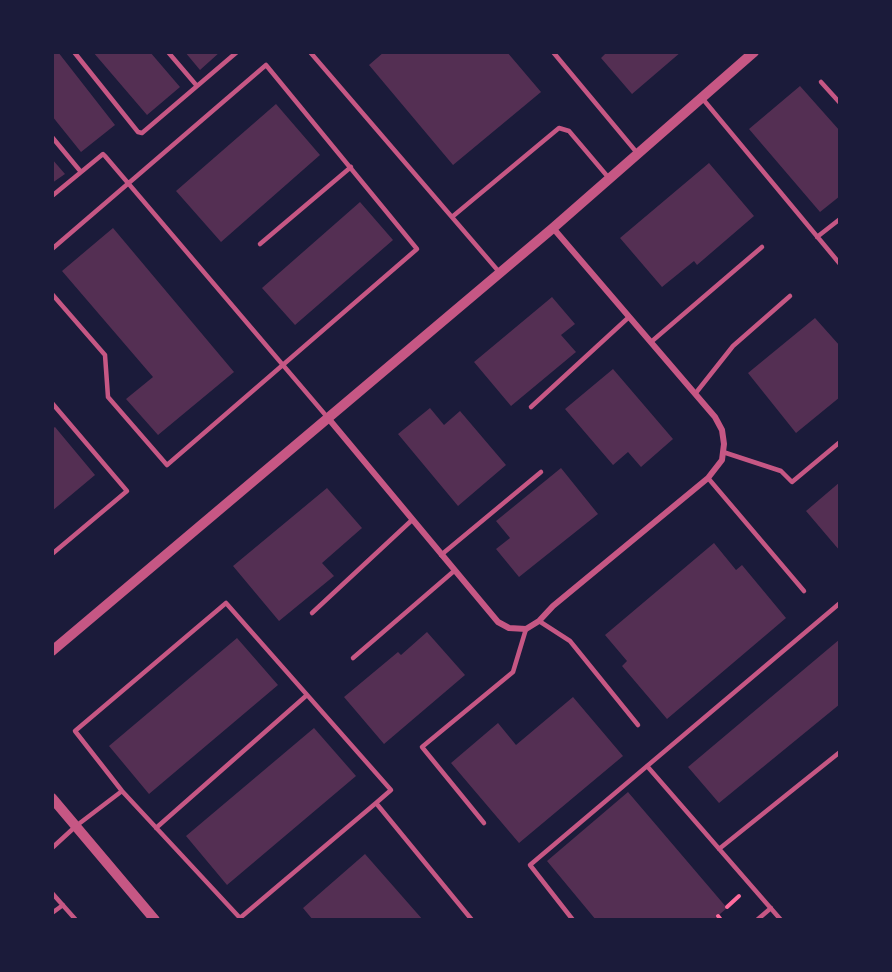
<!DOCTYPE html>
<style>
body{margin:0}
#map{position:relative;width:892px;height:972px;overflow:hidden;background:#1b1b3a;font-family:"Alegreya Sans",sans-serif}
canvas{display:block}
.frame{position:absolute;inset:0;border:54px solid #1b1b3a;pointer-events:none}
</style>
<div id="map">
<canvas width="892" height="972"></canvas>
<div class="frame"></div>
</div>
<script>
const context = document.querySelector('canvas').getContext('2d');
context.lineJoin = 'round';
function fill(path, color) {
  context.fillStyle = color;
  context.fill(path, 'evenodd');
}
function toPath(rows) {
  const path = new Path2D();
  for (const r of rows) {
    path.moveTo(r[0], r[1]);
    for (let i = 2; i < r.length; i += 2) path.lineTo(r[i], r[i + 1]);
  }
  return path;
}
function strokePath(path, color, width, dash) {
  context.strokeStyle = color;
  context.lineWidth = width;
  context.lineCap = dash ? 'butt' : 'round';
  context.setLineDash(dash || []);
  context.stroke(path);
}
const building = toPath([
 [52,52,58,52,115,125,81,152,52,116],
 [93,52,150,52,180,87,147,115],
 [185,52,220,52,200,70],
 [384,52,507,52,541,92,453,165,369,65],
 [607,52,681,52,632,94,601,58],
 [800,86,840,131,840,196,820,212,749,129],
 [276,104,320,155,221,242,176,191],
 [52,159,65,174,52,183],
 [709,163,754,216,697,265,694,261,662,287,620,238],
 [360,202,393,240,295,325,262,288],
 [113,228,234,372,158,435,126,399,153,377,62,271],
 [552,297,575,324,561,335,576,352,511,406,474,362],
 [815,318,840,346,840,397,796,433,748,373],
 [613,369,673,439,641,467,628,452,613,465,565,409],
 [430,408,444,425,460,411,506,465,458,506,398,434],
 [55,427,95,475,52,511,52,429],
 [561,468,598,514,519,577,496,549,510,538,496,521],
 [840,482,840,551,806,511],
 [327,488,362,528,322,563,334,576,279,621,233,566],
 [714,543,736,570,742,565,786,618,667,719,622,666,627,661,605,635],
 [427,632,465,675,384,744,344,697,398,652,401,655],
 [237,638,278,685,149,794,109,746],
 [840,639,840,704,719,803,688,767],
 [573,697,623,756,519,843,451,763,498,723,516,745],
 [314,728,356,776,227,885,186,836],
 [628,792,727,908,713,920,596,920,547,861],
 [365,854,423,920,313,920,303,908]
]);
const path = toPath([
 [727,907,739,896],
 [718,916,721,920]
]);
const service = toPath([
 [74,52,138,132,142,133,237,52],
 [168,52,197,86],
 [310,52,500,273],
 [553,52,638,154],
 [821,82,840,103],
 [702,98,840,264],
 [52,137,81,172],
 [52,196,103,154,105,156,328,418],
 [452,217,559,128,569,131,608,177],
 [817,237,840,219],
 [260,244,351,167],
 [52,249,266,65,417,249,167,465,108,397,105,355,52,294],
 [651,342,762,247],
 [695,394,733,346,790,296],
 [52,403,127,491,52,554],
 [531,407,629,317],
 [723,452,781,471,792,482,840,442],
 [708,478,804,591],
 [441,555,541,472],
 [312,613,412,520],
 [539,621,570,641,638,725],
 [353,658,454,571],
 [647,766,781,920],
 [376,803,472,920],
 [484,823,422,747,513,672,526,629],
 [156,828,307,695],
 [52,848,76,826,122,791],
 [719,849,840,752],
 [52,893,76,920],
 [52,913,63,905],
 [238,920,240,918,376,803,391,790,226,603,75,731,122,791,240,918,243,920],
 [573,920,530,865,840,603],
 [757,920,771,908]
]);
const minor = toPath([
 [328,418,498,622,509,628,526,629,539,621,553,606,708,478,722,460,724,444,722,430,715,417,553,228]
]);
const tertiary = toPath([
 [52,651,553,228,754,52],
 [52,798,155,920]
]);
fill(building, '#542f53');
strokePath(path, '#ff6b9d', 4);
strokePath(service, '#c65784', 4.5);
strokePath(minor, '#c65784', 6);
strokePath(tertiary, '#c65784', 10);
</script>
